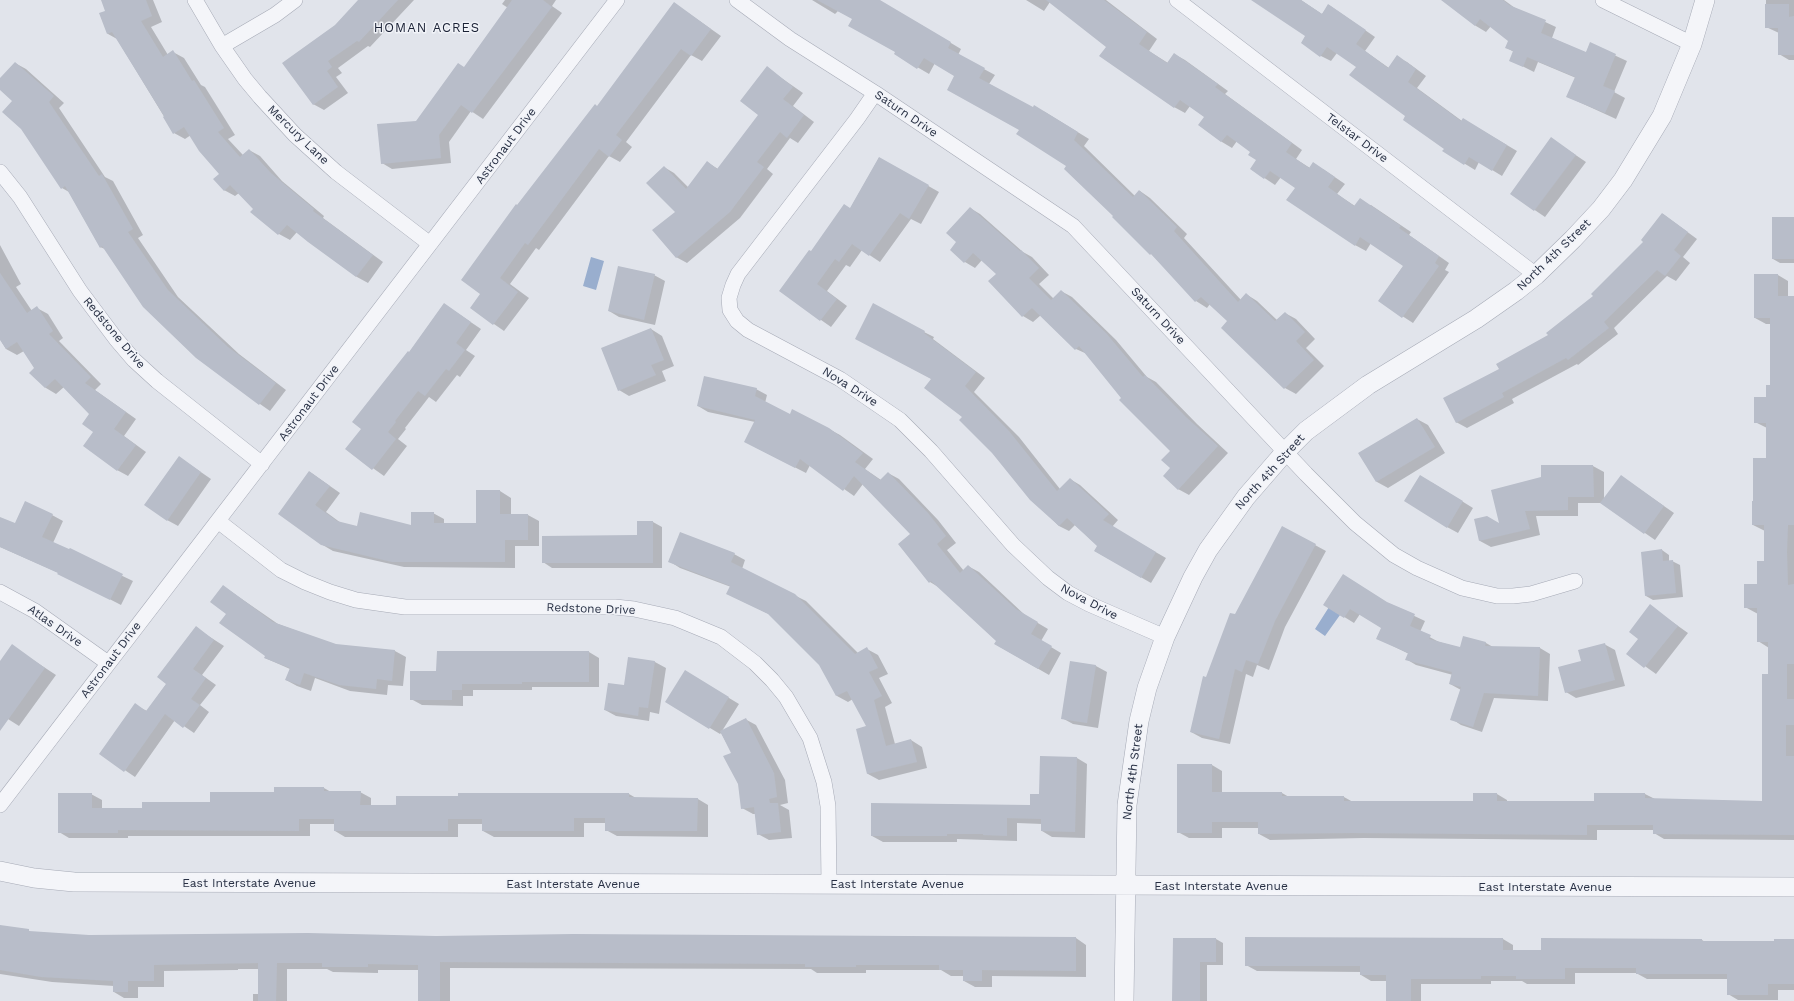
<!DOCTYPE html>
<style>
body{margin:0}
canvas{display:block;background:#e1e4eb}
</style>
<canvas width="1794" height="1001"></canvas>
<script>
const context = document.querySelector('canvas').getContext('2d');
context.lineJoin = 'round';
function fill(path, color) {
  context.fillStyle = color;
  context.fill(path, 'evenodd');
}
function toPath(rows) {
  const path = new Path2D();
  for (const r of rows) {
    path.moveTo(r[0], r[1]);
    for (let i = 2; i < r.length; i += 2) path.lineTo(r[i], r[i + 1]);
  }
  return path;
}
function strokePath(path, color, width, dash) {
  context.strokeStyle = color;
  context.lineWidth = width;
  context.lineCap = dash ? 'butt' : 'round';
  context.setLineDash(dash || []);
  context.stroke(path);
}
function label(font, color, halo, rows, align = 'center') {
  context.font = font + ' "Work Sans",sans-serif';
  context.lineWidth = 3;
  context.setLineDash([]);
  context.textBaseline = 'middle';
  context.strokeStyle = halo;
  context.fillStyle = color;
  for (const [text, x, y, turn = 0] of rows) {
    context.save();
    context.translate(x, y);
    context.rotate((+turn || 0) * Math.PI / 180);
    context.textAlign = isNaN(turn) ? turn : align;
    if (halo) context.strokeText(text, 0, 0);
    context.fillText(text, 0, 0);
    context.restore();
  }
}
const water = toPath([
 [591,257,604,261,596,290,583,286],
 [1329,607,1340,615,1325,636,1315,629]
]);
const shadow = toPath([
 [102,0,153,0,162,22,151,27,168,55,173,52,184,58,201,85,205,87,235,135,228,139,243,155,249,150,260,156,282,181,324,216,323,218,383,262,368,283,357,277,297,232,290,240,279,234,252,212,254,209,239,193,235,196,224,190,221,174,191,135,185,139,174,133,117,39,108,34,100,14,107,11],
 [360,0,414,0,370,47,368,46,338,68,342,73,336,77,348,93,324,110,313,104,336,25],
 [505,0,556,0,552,6,562,13,483,119,471,111,449,142,451,163,392,169,382,163,416,122,465,68,508,8,502,4],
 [812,0,877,0,916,22,961,49,958,55,995,75,989,84,1033,108,1045,112,1089,139,1084,146,1135,196,1140,191,1150,198,1187,234,1184,238,1241,300,1246,294,1257,301,1277,320,1285,313,1296,319,1315,339,1306,348,1324,366,1296,394,1285,388,1228,321,1210,304,1207,308,1196,301,1068,166,1020,129,956,76,935,63,929,74,895,54,896,52,854,19,838,11,835,14],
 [1026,0,1106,0,1157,39,1149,51,1168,63,1174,54,1185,60,1228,91,1225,94,1302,150,1296,159,1310,168,1323,169,1345,184,1337,194,1355,206,1371,205,1411,232,1409,235,1449,263,1445,270,1449,272,1413,323,1379,301,1404,265,1371,243,1366,251,1355,245,1296,188,1281,177,1275,185,1251,169,1257,160,1251,152,1237,141,1232,148,1222,142,1199,125,1205,117,1190,106,1185,113,1174,107,1107,46,1050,2,1044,11],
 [1257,0,1301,0,1322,14,1329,5,1375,37,1365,51,1389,68,1397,57,1407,62,1426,76,1417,88,1462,121,1473,125,1517,151,1502,176,1479,162,1475,170,1444,151,1445,149,1407,116,1357,67,1337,53,1331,61,1321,56,1302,42,1307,36],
 [1443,0,1504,0,1515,8,1556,27,1552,38,1586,53,1590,44,1627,61,1614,92,1625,98,1616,119,1568,97,1576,78,1538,62,1534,72,1510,60,1514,52,1507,48,1509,41,1491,26,1486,32,1476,26],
 [1766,0,1794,0,1794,60,1789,60,1779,54,1779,33,1766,27],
 [674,3,721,36,702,61,691,55,626,142,632,147,620,162,609,156,539,250,536,248,510,284,529,298,504,331,471,308,481,294,598,107],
 [15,63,26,69,64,103,59,108,105,177,113,181,143,235,138,238,178,297,239,354,286,390,270,411,260,404,197,357,105,249,100,247,69,192,62,188,13,101,0,89,0,80],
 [767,68,803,93,793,106,814,122,798,143,790,138,767,169,773,174,740,218,687,263,676,257,676,212,664,167,674,173,689,188,707,162,718,169,759,115],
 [1552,139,1586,162,1545,217,1511,194],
 [879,158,939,192,921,224,911,219,880,262,862,250,850,267,846,265,827,291,847,306,831,327,780,291,811,252,850,209],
 [970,208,980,214,1023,252,1032,257,1049,275,1039,284,1054,299,1061,291,1072,297,1116,340,1147,377,1156,382,1197,424,1228,453,1189,495,1178,489,1171,468,1171,451,1122,398,1087,354,1076,349,1041,315,1033,322,1023,316,997,274,982,260,975,268,965,262,958,242],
 [1663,214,1697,239,1683,257,1690,263,1676,281,1667,276,1614,328,1618,334,1578,365,1577,364,1512,399,1514,403,1467,428,1456,422,1500,370,1550,336,1595,296,1645,242],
 [1794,218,1794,263,1780,263,1773,259],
 [0,245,21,284,16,287,32,311,37,308,48,314,63,338,59,341,101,384,95,390,136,419,124,436,146,452,128,476,117,470,95,432,90,414,64,387,56,394,46,388,31,373,35,368,24,351,17,355,6,349,0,339],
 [654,275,665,281,655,325,619,317,609,311],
 [1778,275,1788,281,1788,297,1794,297,1794,840,1664,839,1654,833,1654,830,1597,830,1597,840,1364,838,1270,840,1259,834,1259,828,1222,828,1222,838,1189,838,1178,832,1212,765,1222,771,1222,793,1282,793,1289,797,1344,797,1353,802,1474,802,1497,794,1507,800,1507,802,1595,802,1595,794,1645,794,1655,799,1763,802,1769,648,1758,641,1758,614,1745,607,1758,585,1765,562,1765,531,1753,525,1767,459,1767,428,1755,422,1767,398,1771,386,1771,324,1766,324,1755,318],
 [444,304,481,329,466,350,475,356,460,377,457,375,436,402,429,397,405,428,406,429,398,439,407,446,384,476,346,449,362,429,409,353],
 [651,329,662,336,674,366,662,371,666,381,629,396,619,390],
 [924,332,934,337,933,339,985,378,974,392,1019,437,1060,489,1070,479,1080,485,1118,520,1112,527,1166,558,1151,583,1095,551,1098,546,1075,525,1069,531,1059,526,1031,499,932,379,866,344],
 [756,389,767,395,765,403,790,415,829,429,840,435,873,459,865,469,881,480,888,473,899,479,938,520,956,543,947,550,964,571,968,566,979,572,1026,616,1048,629,1041,641,1061,653,1049,675,995,644,997,641,940,588,930,582,911,534,863,484,854,496,810,465,806,473,755,447,755,422,708,412,698,406],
 [1417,419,1428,425,1445,453,1388,488,1377,482,1360,453],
 [179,457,211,479,178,526,167,520],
 [1542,466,1593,466,1604,472,1604,499,1621,476,1674,513,1655,540,1602,503,1578,503,1578,516,1536,516,1540,535,1491,547,1480,541,1475,520,1500,525,1542,478],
 [310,472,340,493,326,512,341,523,357,527,412,526,433,513,444,519,444,524,477,524,500,491,511,498,511,515,528,515,539,521,539,546,515,546,515,568,404,567,333,551,321,544],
 [1431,482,1473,508,1458,533,1447,527],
 [52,515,63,521,53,543,133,581,121,605,59,573,0,547,0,527,16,525],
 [653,522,662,527,662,568,552,568,543,562,638,536],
 [1315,545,1326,551,1285,627,1269,670,1257,665,1253,677,1246,674,1230,744,1202,738,1191,732,1207,678,1235,616],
 [1662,550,1669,555,1669,561,1672,561,1680,565,1683,597,1653,600,1646,596],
 [734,554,745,560,742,569,806,601,858,653,867,649,878,655,888,674,879,678,892,703,885,707,895,744,911,740,922,747,927,768,879,780,868,774,868,727,853,699,848,702,837,696,820,664,771,615,738,599,731,587,680,568,669,561],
 [223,586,278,624,335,645,395,651,406,657,403,686,388,685,387,695,350,691,315,678,311,691,297,686,286,680,290,669,265,658,266,656,228,614],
 [1389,604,1425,621,1420,632,1439,642,1461,648,1464,638,1486,643,1493,647,1540,648,1550,654,1548,701,1494,698,1482,732,1461,725,1452,719,1461,690,1450,684,1453,675,1416,665,1406,659,1409,654,1377,638,1382,627,1360,614,1354,623,1325,605],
 [1650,606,1688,633,1656,674,1628,654,1640,638],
 [196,628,224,646,202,675,216,685,200,705,209,712,194,733,175,720,135,777,101,754,135,705,147,711,167,683],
 [1604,644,1615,650,1625,686,1576,698,1566,692],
 [12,646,56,675,19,726,0,714,0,663],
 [589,652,599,658,599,687,532,687,532,690,473,690,473,696,463,696,463,706,422,705,411,699,437,672],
 [629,658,655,662,666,668,659,714,650,712,649,721,616,716,605,710,625,686],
 [1071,662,1096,666,1107,672,1098,728,1073,724,1062,718],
 [696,678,739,704,722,731,745,719,756,725,785,780,788,803,780,805,789,810,792,838,769,840,758,834,756,814,753,814,742,808,739,784,732,753,721,733,720,734,710,728,667,701],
 [1077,758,1087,764,1085,838,1052,837,1042,831,1042,824,1017,823,1017,841,957,839,957,842,883,842,872,836,1031,806,1040,795],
 [324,788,331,792,360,792,371,798,371,806,629,794,636,798,698,799,708,805,708,837,617,836,606,830,606,823,584,823,584,837,494,837,483,831,483,824,458,824,458,837,345,837,335,831,335,824,310,824,310,836,128,836,128,838,69,838,59,832,91,794,102,800,102,809,143,809,211,803,275,793],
 [0,926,28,930,32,933,89,936,1076,938,1086,945,1086,977,992,976,992,987,975,987,964,981,964,976,951,976,941,970,866,970,866,973,817,973,811,969,450,968,450,1001,419,1001,419,970,378,970,378,973,333,972,327,969,287,969,287,1001,253,1001,253,994,259,994,259,969,238,969,238,970,164,971,164,987,138,987,138,998,124,998,114,992,114,986,52,982,0,974],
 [1246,938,1503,939,1513,945,1513,951,1542,951,1702,940,1705,942,1794,941,1794,990,1778,990,1778,1000,1738,1000,1728,994,1728,979,1647,979,1636,973,1575,973,1575,984,1527,984,1522,981,1491,981,1491,984,1421,984,1421,1001,1387,1001,1387,981,1371,981,1361,975,1361,972,1257,971,1246,965],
 [1174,939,1216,939,1223,943,1223,965,1207,965,1207,1001,1173,1001]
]);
const building = toPath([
 [101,0,146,0,152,16,141,21,163,57,173,50,192,81,194,80,224,128,218,132,240,157,249,149,271,173,314,209,313,211,373,255,356,277,308,242,287,225,278,235,250,212,253,209,230,185,224,191,213,179,219,174,199,151,184,127,173,134,163,117,164,116,112,32,107,34,99,13,105,11],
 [358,0,398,0,359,42,357,41,328,61,332,67,327,71,338,87,313,105,282,63,335,25],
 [512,0,543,0,552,7,472,113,461,105,439,135,441,158,381,164,377,124,416,121,458,63,464,67],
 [817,0,880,0,951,42,948,48,985,68,979,78,1033,107,1034,105,1078,132,1074,140,1133,197,1139,190,1177,227,1174,231,1238,302,1246,293,1275,321,1285,312,1305,332,1296,341,1314,360,1284,389,1221,328,1227,321,1201,297,1195,302,1151,254,1150,255,1112,217,1113,216,1064,169,1066,166,1016,134,1019,130,947,90,954,76,924,58,917,69,894,54,895,52,848,26,852,19],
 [1046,0,1104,0,1147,32,1139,44,1167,63,1174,53,1218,84,1215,87,1292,143,1286,152,1309,168,1313,162,1335,177,1328,187,1354,206,1360,198,1401,226,1399,228,1439,256,1435,263,1439,266,1402,318,1378,301,1403,266,1360,237,1355,246,1286,200,1295,188,1270,171,1264,179,1250,169,1256,160,1248,155,1250,152,1227,135,1221,142,1198,125,1204,117,1180,100,1174,108,1099,56,1106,47],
 [1251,0,1301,0,1322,14,1328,4,1366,30,1356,44,1388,68,1397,55,1416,69,1408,82,1461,121,1463,118,1507,145,1492,171,1469,157,1464,165,1442,151,1444,149,1403,120,1405,116,1349,75,1356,67,1327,47,1320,57,1301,43,1305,36],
 [1441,0,1503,0,1509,5,1546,20,1541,33,1586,52,1590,42,1616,54,1603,86,1615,91,1605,113,1566,97,1575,77,1527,57,1523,67,1509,61,1513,51,1505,48,1508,41,1480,19,1475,26],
 [674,2,711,29,691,56,681,49,616,135,622,140,609,157,599,149,528,245,525,243,500,278,518,292,493,325,470,308,480,294,461,280,516,204,517,205,595,104,597,106],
 [1765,4,1789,4,1789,17,1794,16,1794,55,1778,55,1778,28,1765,28],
 [15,62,54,96,49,102,99,176,102,174,133,229,128,232,168,290,228,347,276,383,259,405,196,358,143,307,102,246,100,248,65,186,61,189,21,129,2,112,12,101,0,90,0,78],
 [767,66,793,87,783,99,804,115,787,138,780,132,757,162,764,167,730,212,676,258,652,230,675,212,646,183,664,166,686,189,707,161,717,169,758,115,740,101],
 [1551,137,1576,155,1534,211,1510,194],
 [879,157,929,185,909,219,900,213,869,256,852,244,839,262,835,259,817,284,837,299,820,321,779,291,809,250,811,251,844,204,850,208],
 [970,207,1020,251,1021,250,1039,268,1029,278,1051,300,1061,290,1106,333,1143,377,1145,375,1186,417,1218,446,1178,490,1163,476,1170,468,1161,460,1170,451,1119,400,1121,398,1079,346,1075,350,1032,308,1022,317,988,281,996,274,973,253,964,263,950,250,956,242,946,233],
 [1662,213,1688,232,1674,250,1681,256,1665,276,1657,270,1604,322,1609,328,1568,360,1566,358,1502,393,1504,397,1456,423,1443,398,1499,369,1496,364,1548,335,1546,333,1593,296,1591,294,1643,242,1641,240],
 [1772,217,1794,217,1794,259,1772,259],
 [618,266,655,274,644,320,608,311],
 [0,273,27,313,37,306,53,331,49,334,91,377,85,383,126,412,114,429,136,445,117,471,83,446,93,432,82,424,89,414,55,379,45,388,29,373,34,368,17,342,6,349,0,340],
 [1754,274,1778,274,1778,296,1794,296,1794,525,1788,525,1787,552,1788,585,1794,584,1794,664,1787,664,1787,699,1794,699,1794,725,1786,725,1786,756,1794,756,1794,835,1653,834,1653,825,1587,825,1587,835,1353,833,1258,834,1258,822,1212,822,1212,833,1177,833,1177,764,1212,764,1212,792,1282,792,1282,796,1344,796,1344,801,1473,801,1473,793,1497,793,1497,801,1594,801,1594,793,1645,793,1645,798,1762,801,1762,674,1768,674,1768,642,1757,642,1757,608,1744,608,1744,584,1757,584,1757,561,1764,561,1764,525,1752,525,1752,501,1753,501,1753,458,1766,458,1766,423,1754,423,1754,397,1766,397,1766,385,1770,385,1770,318,1754,318],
 [444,303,471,322,456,343,465,350,449,371,446,369,425,396,418,391,395,421,396,422,388,432,396,439,372,470,345,449,361,429,352,422,408,351,409,352],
 [873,303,925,331,924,333,976,372,965,386,1009,431,1057,491,1070,478,1109,514,1103,520,1156,552,1141,578,1094,551,1097,546,1067,518,1059,526,1030,500,992,453,959,420,962,417,924,388,931,379,855,339],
 [651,328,664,360,651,365,656,375,618,391,601,348],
 [704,376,757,388,755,396,790,414,792,409,829,428,863,453,855,462,880,480,888,472,928,513,946,536,937,544,960,573,968,565,1016,609,1038,622,1031,634,1052,646,1038,669,994,644,996,641,931,581,929,583,898,544,910,534,854,476,843,491,800,459,795,468,744,442,755,420,697,406],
 [1417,418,1435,447,1376,482,1358,453],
 [179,456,201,472,167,521,144,505],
 [1541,465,1593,465,1594,497,1568,497,1568,510,1525,511,1530,529,1479,541,1474,519,1487,516,1499,523,1491,490,1541,477],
 [309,471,330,486,315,505,337,521,357,526,360,512,411,525,411,512,434,512,434,523,476,523,476,490,500,490,500,514,528,514,528,540,505,540,505,562,392,562,321,545,278,514],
 [1420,475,1463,501,1447,528,1404,501],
 [1621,475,1664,506,1644,534,1600,503],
 [25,501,53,514,42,537,69,549,70,548,123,574,110,600,57,574,58,573,0,547,0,517,15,523],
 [637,521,653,521,653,563,542,563,542,536,637,535],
 [1282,526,1316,544,1275,621,1258,664,1246,660,1242,672,1235,669,1219,739,1190,732,1203,676,1206,677,1230,613,1235,614],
 [680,532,735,553,731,562,795,594,855,654,867,647,878,668,869,672,882,696,874,700,886,746,911,739,917,762,867,774,856,729,866,726,847,691,836,696,819,665,768,614,726,594,730,586,668,562],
 [1662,549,1663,561,1673,560,1676,593,1645,596,1641,552],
 [1343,574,1387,602,1415,614,1410,626,1431,635,1429,639,1460,647,1463,636,1486,642,1485,646,1540,647,1538,696,1484,693,1473,727,1450,720,1461,687,1449,684,1452,672,1405,660,1408,653,1376,639,1381,628,1350,609,1344,618,1323,605],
 [223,585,273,622,336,644,395,650,392,681,377,679,376,689,339,685,304,673,300,685,285,680,290,668,264,658,265,656,219,623,226,614,210,602],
 [1650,604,1678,626,1644,668,1626,654,1638,639,1629,632],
 [196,626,214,640,193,669,206,678,191,699,200,705,183,728,165,714,124,772,99,754,135,703,146,711,166,684,157,677],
 [1605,643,1615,680,1565,693,1558,667,1581,661,1578,650],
 [12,644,45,668,0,731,0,661],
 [437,651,589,651,589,682,522,682,522,684,462,684,462,690,452,690,452,700,410,700,410,671,436,671],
 [628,657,655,661,648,708,639,707,638,716,604,710,608,683,624,685],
 [1070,661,1096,665,1087,723,1061,719],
 [685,670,729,697,709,729,665,702],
 [746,718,774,773,777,797,769,799,770,803,778,803,781,832,757,835,754,807,741,809,738,784,723,756,731,753,720,731],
 [1040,756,1077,757,1075,832,1041,831,1041,819,1007,818,1007,836,983,835,983,834,947,834,947,836,871,836,871,803,1030,805,1030,794,1039,794],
 [274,787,324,787,324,791,361,791,360,805,396,805,396,796,458,796,458,793,629,793,629,797,698,798,697,831,605,831,605,818,574,818,574,831,482,831,482,819,448,819,448,831,334,831,334,819,299,819,299,831,118,830,118,833,58,833,58,793,92,793,92,808,142,808,142,802,210,802,210,792,274,792],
 [0,925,29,929,29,931,89,935,308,933,436,936,573,934,1076,937,1076,971,982,970,982,981,963,981,963,970,939,970,939,965,856,965,856,967,805,967,805,964,440,962,440,1001,418,1001,418,965,368,964,368,967,322,967,322,963,277,963,276,1001,258,1001,258,963,154,965,154,981,128,981,128,992,113,992,113,981,41,977,0,970],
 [1245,937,1503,938,1503,950,1541,950,1541,938,1702,939,1702,941,1774,941,1774,939,1794,939,1794,984,1768,984,1768,995,1727,995,1727,974,1636,974,1636,968,1565,968,1565,979,1516,979,1516,976,1481,976,1481,979,1411,979,1411,1001,1386,1001,1386,975,1360,975,1360,966,1245,966],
 [1173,938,1216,938,1216,962,1200,962,1200,1001,1172,1001]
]);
const minor = toPath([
 [195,0,222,46,245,79,260,97,295,135,336,172,430,244],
 [737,0,790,39,875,93,1073,226,1306,474,1355,523,1394,555,1417,568,1462,588,1497,596,1513,596,1531,594,1575,581],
 [1177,0,1536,275],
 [1603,0,1692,44],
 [222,46,275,15,295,0],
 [875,93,857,119,738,274,733,285,729,298,730,310,737,321,748,330,840,379,900,420,931,451,1013,545,1048,578,1068,593,1089,604,1165,637],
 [0,172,20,197,80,291,116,339,134,360,157,381,262,464],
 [218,521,281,570,305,582,330,592,356,600,405,607,615,607,634,609,675,618,721,637,755,663,772,680,786,697,810,738,824,782,828,806,829,884],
 [0,592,35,611,108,663],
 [0,805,617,0]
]);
const tertiary = toPath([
 [0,871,34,878,74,882,1794,887],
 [1124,1001,1127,805,1139,721,1147,688,1165,637,1193,577,1208,550,1246,497,1285,452,1306,431,1368,385,1476,319,1516,291,1536,275,1573,239,1601,209,1623,180,1662,116,1692,44,1705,0]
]);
const streetNames = [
 ["Saturn Drive",906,114,34],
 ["Mercury Lane",298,135,44],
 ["Telstar Drive",1357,138,37],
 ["Astronaut Drive",506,146,-53],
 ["North 4th Street",1554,255,-44],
 ["Saturn Drive",1158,316,47],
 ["Redstone Drive",114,333,50],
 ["Nova Drive",850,387,32],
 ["Astronaut Drive",309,403,-53],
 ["North 4th Street",1270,472,-48],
 ["Nova Drive",1089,602,28],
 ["Redstone Drive",591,609,2],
 ["Atlas Drive",55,626,35],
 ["Astronaut Drive",111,660,-53],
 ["North 4th Street",1133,772,-83],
 ["East Interstate Avenue",249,883],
 ["East Interstate Avenue",573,884],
 ["East Interstate Avenue",897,884],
 ["East Interstate Avenue",1221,886],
 ["East Interstate Avenue",1545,887]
];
const neighbourhoodNames = [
 ["HOMAN ACRES",427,28]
];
fill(water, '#99aece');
fill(shadow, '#0003');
fill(building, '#b8bdc9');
strokePath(minor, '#a6aab6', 16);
strokePath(tertiary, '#a6aab6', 20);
strokePath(minor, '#f4f5f9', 15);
strokePath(tertiary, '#f4f5f9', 19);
label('12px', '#283044', '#f1f3f8', streetNames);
context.letterSpacing = '1px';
label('13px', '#1a2135', '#f1f3f8', neighbourhoodNames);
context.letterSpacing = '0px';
</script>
